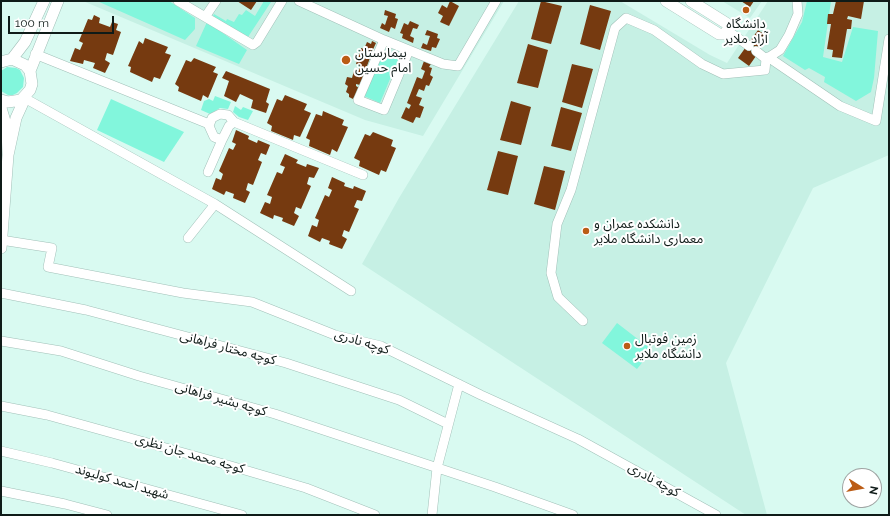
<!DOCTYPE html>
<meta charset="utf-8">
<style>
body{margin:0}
#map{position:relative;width:890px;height:516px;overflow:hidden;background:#d9faf1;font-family:Raleway,sans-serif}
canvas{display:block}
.frame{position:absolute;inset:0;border:2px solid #0f1b18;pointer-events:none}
.north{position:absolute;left:842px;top:468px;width:40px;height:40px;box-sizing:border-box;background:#fff;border:1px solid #9fa4a3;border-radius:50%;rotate:101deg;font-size:11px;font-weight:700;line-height:16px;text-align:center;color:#0f1b18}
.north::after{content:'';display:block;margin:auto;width:14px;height:18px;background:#bb5c15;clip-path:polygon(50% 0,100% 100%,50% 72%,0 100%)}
.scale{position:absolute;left:8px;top:16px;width:106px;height:18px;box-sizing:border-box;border:2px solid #0f1b18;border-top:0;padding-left:5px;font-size:12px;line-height:14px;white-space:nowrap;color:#0f1b18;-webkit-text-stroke:3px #fff;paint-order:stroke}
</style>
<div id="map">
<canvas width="890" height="516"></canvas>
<div class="frame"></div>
<div class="north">N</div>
<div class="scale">100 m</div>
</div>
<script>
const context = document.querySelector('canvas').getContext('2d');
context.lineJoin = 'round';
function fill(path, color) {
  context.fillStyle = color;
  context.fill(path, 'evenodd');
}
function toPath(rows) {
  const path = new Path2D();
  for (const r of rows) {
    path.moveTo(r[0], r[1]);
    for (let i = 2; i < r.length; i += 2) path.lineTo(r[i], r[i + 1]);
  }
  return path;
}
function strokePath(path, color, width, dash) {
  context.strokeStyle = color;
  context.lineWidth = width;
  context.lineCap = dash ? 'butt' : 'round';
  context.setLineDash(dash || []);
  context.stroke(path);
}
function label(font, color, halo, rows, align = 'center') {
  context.font = font + ' Raleway,"Noto Sans Arabic",sans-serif';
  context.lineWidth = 4;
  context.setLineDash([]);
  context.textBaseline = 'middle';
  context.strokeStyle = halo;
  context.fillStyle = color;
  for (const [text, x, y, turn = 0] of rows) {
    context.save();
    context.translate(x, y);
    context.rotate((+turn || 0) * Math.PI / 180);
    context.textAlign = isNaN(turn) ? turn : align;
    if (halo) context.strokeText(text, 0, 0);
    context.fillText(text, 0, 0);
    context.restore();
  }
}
const built = toPath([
 [83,1,504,1,423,136,365,120],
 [519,1,620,1,710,55,727,63,768,1,889,1,889,155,813,188,726,363,767,515,746,515,362,264,399,198],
 [722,1,762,1,750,18]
]);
const green = toPath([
 [97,1,169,1,195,18,195,29,185,40],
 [264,1,271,2,248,37,212,18,214,14,226,21,227,19,234,22,239,14,242,15,246,10,255,16],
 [807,1,831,1,823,57,842,62,853,27,878,31,874,78,871,92,856,101,824,82,825,77,809,68,805,70,783,56,802,22],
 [207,22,247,50,239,64,196,46],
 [382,53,394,58,396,53,400,55,380,103,364,96],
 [7,67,16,68,20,70,24,78,23,87,17,93,13,95,8,95,1,91,1,71],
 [215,96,231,102,228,109,220,108,210,114,201,110,204,101,209,99,213,101],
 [111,99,184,132,164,162,97,130],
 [235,106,241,110,243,107,253,111,248,120,239,117,233,112],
 [617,323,652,350,637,369,602,343]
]);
const building = toPath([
 [237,1,257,1,251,10],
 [450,1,459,6,449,26,440,22,443,16,438,13,442,5,447,8],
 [541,1,562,6,551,44,531,39],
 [741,1,754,1,750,7],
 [836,1,864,1,861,19,848,16,847,19,852,20,851,29,847,29,842,58,832,57,833,50,827,49,831,24,827,24,828,14,833,14],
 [590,5,611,11,600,50,580,44],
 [385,10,396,14,395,18,398,19,395,29,391,27,389,32,380,28,382,23,385,25,388,16,384,15],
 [94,15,100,18,99,23,110,27,112,22,118,24,116,30,121,32,113,55,107,53,105,60,110,63,105,73,93,68,95,63,84,60,83,64,70,61,75,48,80,50,83,43,79,41,88,19,92,20],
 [410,21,419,25,417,29,413,28,410,36,414,38,413,43,402,38,403,34,400,33,404,23,408,25],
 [427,30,438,34,437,38,440,39,436,48,432,47,431,51,421,48,423,43,427,45,430,36,425,35],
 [758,30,768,37,753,54,756,56,749,66,738,58],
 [145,38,168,47,165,53,171,55,160,79,154,77,152,82,130,72,131,67,128,66,139,41,143,44],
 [372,41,376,43,370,56,368,55,368,57,370,58,360,85,356,84,356,86,359,88,353,99,349,97,349,94,346,92,348,86,345,84,347,77,352,78,354,71,358,71,361,65,356,64,361,48,364,49,367,42,371,44],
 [528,44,548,50,538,88,517,83],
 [194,58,216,67,213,72,218,74,208,98,203,95,201,101,178,91,179,87,175,84,186,60,191,62],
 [424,61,431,64,429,67,432,68,430,75,433,77,429,86,426,85,424,91,419,89,416,96,422,98,419,105,424,107,420,118,416,117,413,123,401,118,406,107,409,109,411,105,407,103,417,77,422,79,425,71,421,69],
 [572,64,593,69,582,108,562,102],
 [226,71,270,89,266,102,269,104,266,113,251,108,253,100,240,94,236,102,224,96,229,81,222,78],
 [285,95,307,104,304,110,311,113,300,137,294,135,293,140,271,131,272,126,267,123,277,99,282,101],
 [511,101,531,107,521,145,500,140],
 [561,107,582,113,571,151,551,146],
 [323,111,344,120,342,125,348,127,337,152,332,149,330,155,309,146,310,140,306,138,316,114,322,116],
 [236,130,249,136,248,139,257,143,258,140,270,145,266,155,261,153,258,160,262,162,253,185,248,183,246,190,250,192,245,203,233,198,234,194,226,191,224,195,212,189,216,178,221,180,223,174,219,171,229,148,233,150,236,144,232,142],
 [373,132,393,140,391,146,396,148,386,172,381,170,379,175,359,166,360,161,354,158,365,134,370,136],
 [498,151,518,156,508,195,487,190],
 [285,154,298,160,296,163,306,167,307,164,319,168,314,178,309,177,307,184,311,186,301,209,296,207,294,213,299,216,294,226,282,221,283,218,274,215,273,219,260,213,265,202,270,204,272,197,267,195,277,172,282,174,285,167,280,165],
 [544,166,565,171,555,210,534,204],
 [332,177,345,183,344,186,353,189,354,186,366,191,362,201,357,200,354,207,359,209,349,232,344,230,342,236,347,239,342,249,329,244,330,241,322,238,320,242,308,236,312,225,317,227,319,220,315,218,325,195,329,197,332,190,328,188]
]);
const minor = toPath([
 [178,1,253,45,257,42,282,1],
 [299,1,384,40,443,64,458,66,496,1],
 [205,17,216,1],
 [728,31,749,46],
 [384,40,358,100,384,110,409,50],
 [756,51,766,59],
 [35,54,209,124],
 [768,57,840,106,876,121,889,39],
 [28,100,215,204,351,291],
 [220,114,228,115,234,122,229,126,222,140,214,137,209,126,212,118,220,114],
 [234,122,363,175],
 [208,172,222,140],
 [188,238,215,204],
 [1,240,52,248,48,267,183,293,252,302,335,335,381,346,481,395,578,439,716,515],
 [1,293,86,310,286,363,399,400,448,424],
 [583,321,558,297,551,273,557,224,571,190,615,28,626,18,654,30,702,64,723,74,765,70,766,59,780,50,789,35,798,14,797,1],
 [1,341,61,351,139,376,275,414,495,487,573,515],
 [1,406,47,415,231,466,306,488,375,515],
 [1,451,52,463,242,515],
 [1,491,65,504,107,515],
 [432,515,437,468,459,384]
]);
const major = toPath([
 [666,1,719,34,725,34,729,27,726,23,691,1],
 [12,59,25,42,44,1],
 [1,62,12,59,25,65,30,71,32,84,30,90,21,100,8,102,1,100],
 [30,71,58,1],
 [1,108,7,128,8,155,16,118,26,96],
 [1,248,8,155]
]);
const markers = [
 [746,10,4,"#bb5c15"],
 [346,60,5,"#bb5c15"],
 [586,231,4,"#bb5c15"],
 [627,346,4,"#bb5c15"]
];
const poiNames = [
 ["دانشگاه",746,24,"center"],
 ["آزاد ملایر",746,39,"center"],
 ["بیمارستان",355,53],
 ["امام حسین",355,68],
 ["دانشکده عمران و",594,224],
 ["معماری دانشگاه ملایر",594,239],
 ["زمین فوتبال",635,339],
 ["دانشگاه ملایر",635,354]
];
const streetNames = [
 ["کوچه نادری",362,342,17],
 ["کوچه مختار فراهانی",228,348,15],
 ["کوچه بشیر فراهانی",221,399,16],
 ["کوچه محمد جان نظری",190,454,16],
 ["کوچه نادری",654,480,29],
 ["شهید احمد کولیوند",122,482,16]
];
fill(built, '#c6f0e4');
fill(green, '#82f6dc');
fill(building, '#763a10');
strokePath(minor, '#a1c0b8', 10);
strokePath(major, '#a1c0b8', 12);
strokePath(minor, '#fff', 9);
strokePath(major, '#fff', 11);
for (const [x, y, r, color] of markers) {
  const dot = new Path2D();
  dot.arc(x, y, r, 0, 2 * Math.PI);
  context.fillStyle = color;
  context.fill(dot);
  strokePath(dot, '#fff', 1.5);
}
label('13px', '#0f1b18', '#fff', poiNames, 'left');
label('13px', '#0f1b18', '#fff', streetNames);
</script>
